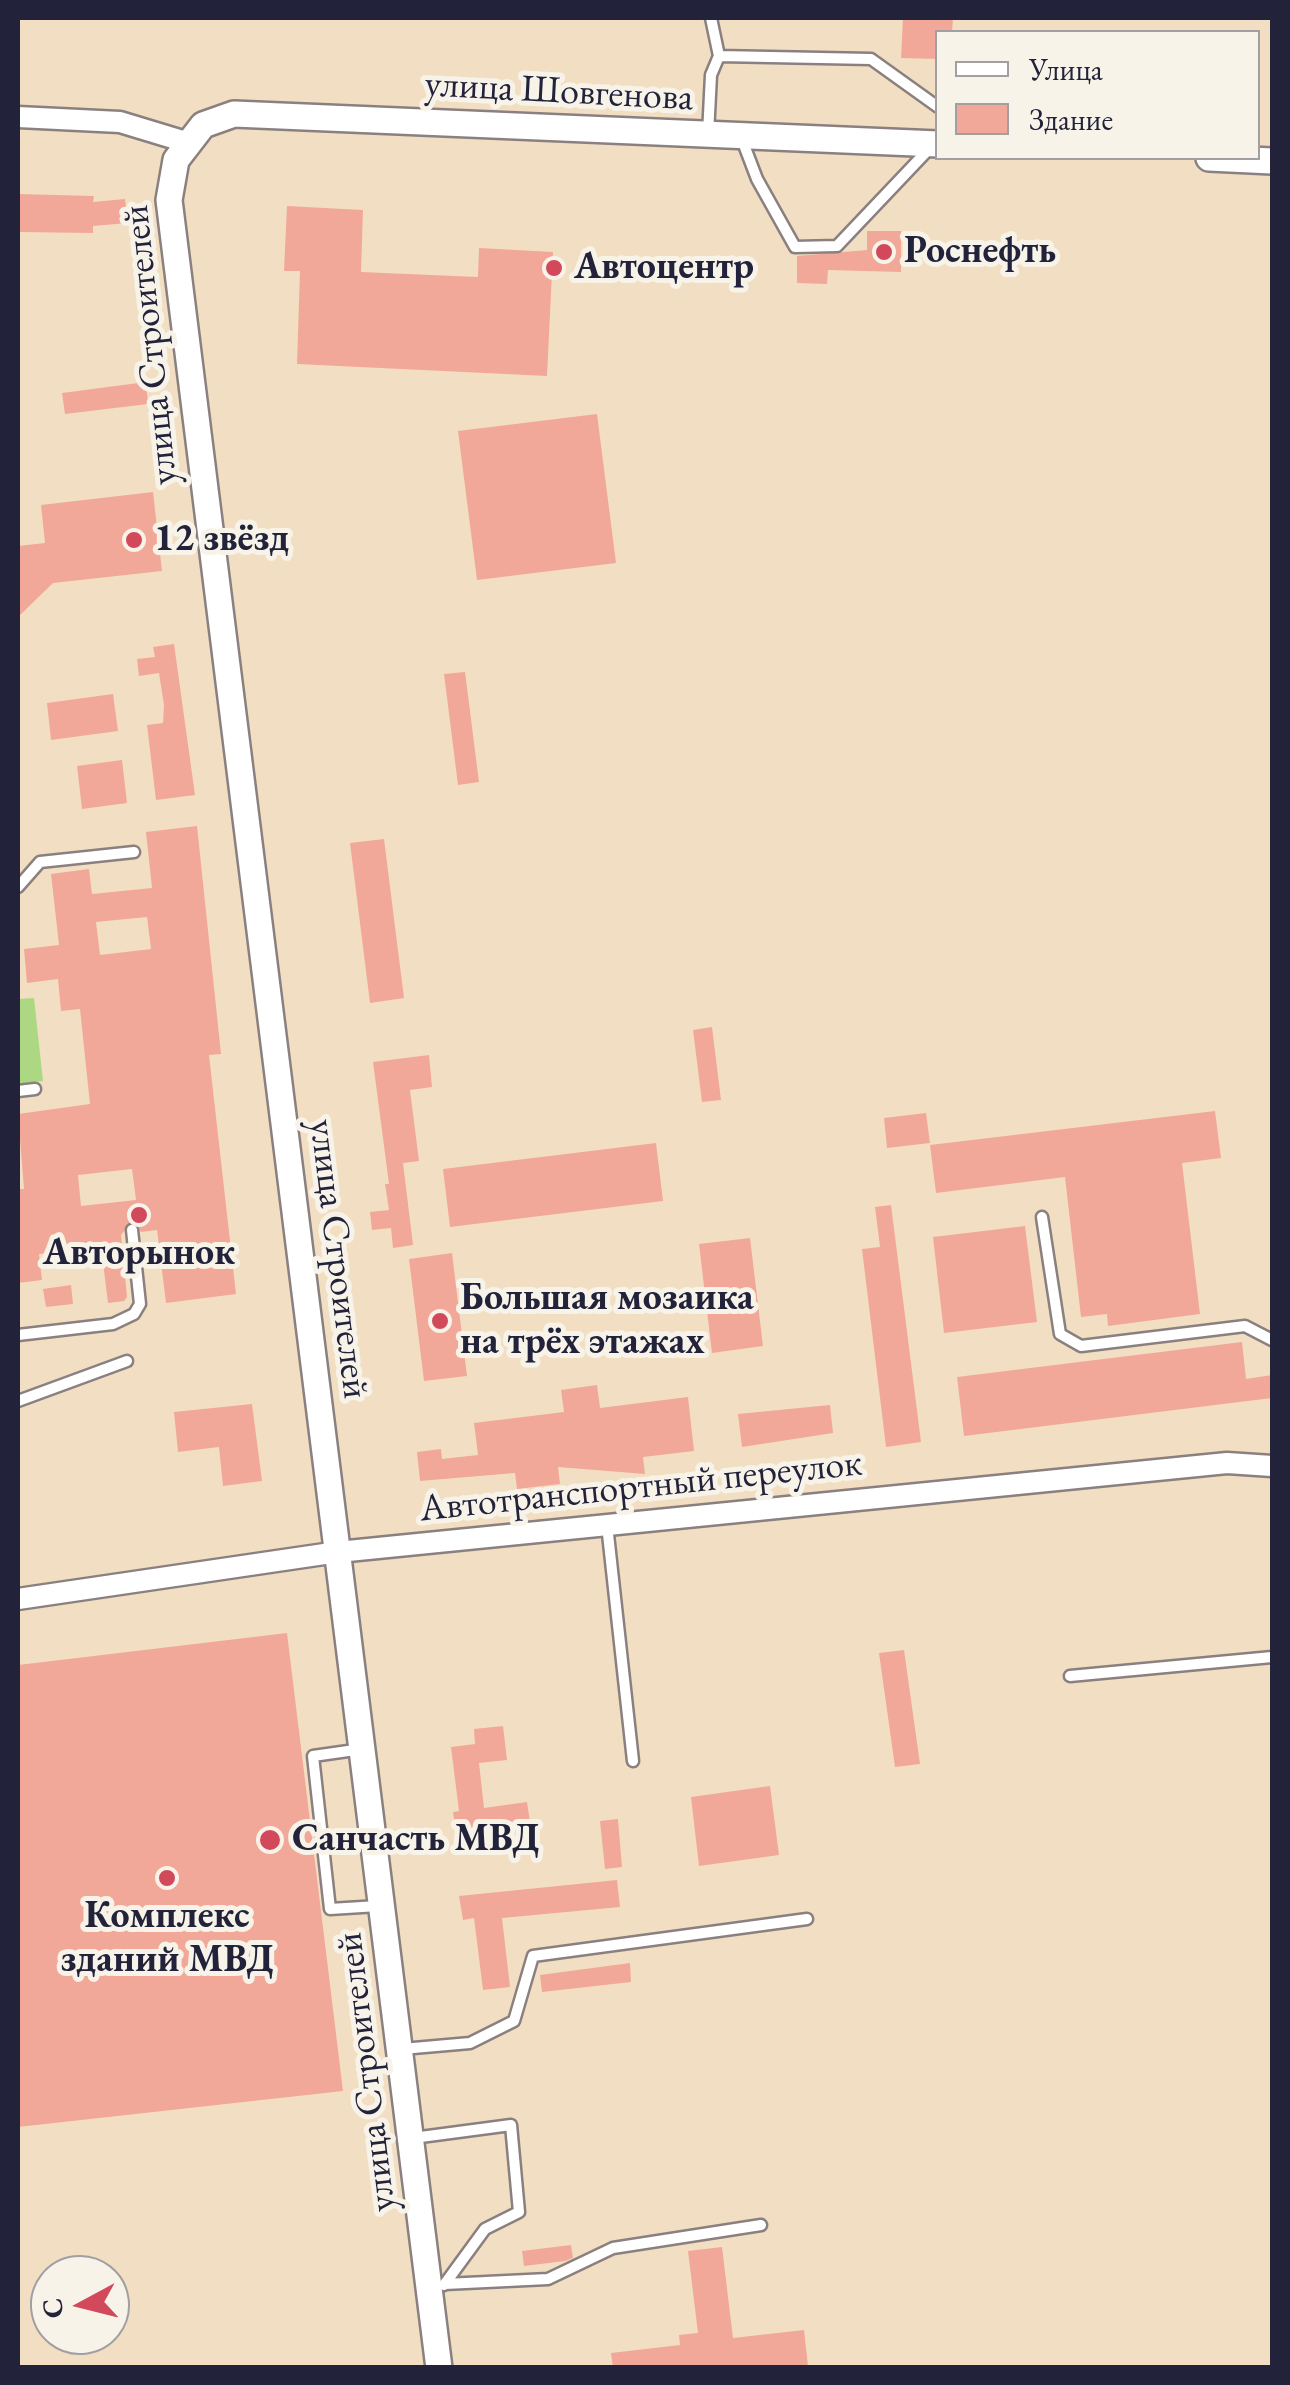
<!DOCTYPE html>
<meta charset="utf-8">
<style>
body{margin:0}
#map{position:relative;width:1290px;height:2385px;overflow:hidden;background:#f2dfc3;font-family:"EB Garamond",serif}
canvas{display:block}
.frame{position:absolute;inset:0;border:20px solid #22223b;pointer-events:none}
.legend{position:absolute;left:935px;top:30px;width:325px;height:130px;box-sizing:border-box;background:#f7f3e8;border:2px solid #a29fa3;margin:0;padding:12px 18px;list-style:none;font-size:30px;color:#22223b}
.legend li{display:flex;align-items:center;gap:20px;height:50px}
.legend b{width:50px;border:2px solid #a29fa3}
.north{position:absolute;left:30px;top:2255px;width:100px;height:100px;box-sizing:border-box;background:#f7f3e8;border:2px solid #a29fa3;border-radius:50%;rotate:263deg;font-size:28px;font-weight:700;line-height:40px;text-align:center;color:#22223b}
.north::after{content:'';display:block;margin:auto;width:35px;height:45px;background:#d1495b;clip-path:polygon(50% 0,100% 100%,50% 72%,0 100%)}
</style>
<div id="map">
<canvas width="1290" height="2385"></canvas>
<div class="frame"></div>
<ul class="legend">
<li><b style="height:12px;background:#fff"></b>Улица</li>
<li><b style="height:28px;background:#f2a898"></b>Здание</li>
</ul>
<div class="north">С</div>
</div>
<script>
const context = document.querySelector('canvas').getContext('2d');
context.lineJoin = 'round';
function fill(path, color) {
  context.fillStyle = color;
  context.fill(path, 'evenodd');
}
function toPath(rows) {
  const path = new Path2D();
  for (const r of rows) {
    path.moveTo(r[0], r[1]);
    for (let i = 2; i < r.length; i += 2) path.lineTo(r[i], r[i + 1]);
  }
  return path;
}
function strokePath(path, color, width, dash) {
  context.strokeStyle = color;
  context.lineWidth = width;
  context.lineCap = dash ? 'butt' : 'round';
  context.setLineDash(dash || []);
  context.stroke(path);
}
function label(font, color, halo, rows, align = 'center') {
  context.font = font + ' "EB Garamond",serif';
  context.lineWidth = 10;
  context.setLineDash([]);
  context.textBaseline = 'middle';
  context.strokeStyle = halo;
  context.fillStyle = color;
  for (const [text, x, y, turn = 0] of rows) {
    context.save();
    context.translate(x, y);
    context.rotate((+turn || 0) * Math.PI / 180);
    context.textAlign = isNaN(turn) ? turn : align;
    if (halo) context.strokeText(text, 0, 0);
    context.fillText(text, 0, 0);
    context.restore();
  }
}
const green = toPath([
 [34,998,43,1081,18,1084,18,999]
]);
const building = toPath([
 [903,18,953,18,952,32,938,32,938,59,901,58],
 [18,194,94,196,93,202,125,199,128,223,93,226,93,233,18,232],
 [287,206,363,210,361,272,478,277,479,248,553,252,547,376,297,364,300,271,284,271],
 [867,231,901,231,901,272,828,270,827,284,797,283,797,256,867,250],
 [146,382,148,404,65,414,62,393],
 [597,414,616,563,477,580,458,431],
 [153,492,162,571,53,583,18,617,18,546,45,543,41,505],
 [174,644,195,795,156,800,147,725,163,723,164,705,159,673,139,676,137,659,155,657,153,647],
 [465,672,479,782,458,785,444,674],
 [113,694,118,731,51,740,47,703],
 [122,760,127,803,82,809,77,766],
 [197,826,221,1054,209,1055,236,1294,166,1303,157,1230,141,1232,132,1221,121,1235,127,1297,124,1301,108,1303,102,1255,89,1257,88,1249,39,1254,42,1280,18,1283,18,1189,24,1189,18,1114,90,1104,80,1009,61,1011,58,979,27,983,24,949,59,945,51,874,89,869,92,894,152,888,146,832],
 [147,917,151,949,100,955,96,922],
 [132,1169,136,1200,81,1206,78,1175],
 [384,839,404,998,370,1003,350,843],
 [712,1027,721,1100,702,1102,693,1030],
 [429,1055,432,1087,410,1090,419,1161,403,1163,413,1245,393,1248,391,1228,372,1230,370,1212,389,1210,385,1184,389,1184,373,1062],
 [1215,1111,1221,1158,1182,1163,1200,1314,1108,1326,1107,1314,1081,1317,1065,1177,936,1193,930,1145],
 [926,1113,930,1143,887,1148,884,1118],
 [656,1143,663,1201,450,1227,443,1169],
 [891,1205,921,1442,886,1447,862,1249,880,1247,875,1207],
 [1025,1226,1037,1322,944,1333,933,1237],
 [750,1238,763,1346,712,1353,699,1244],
 [452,1253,467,1376,424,1381,409,1259],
 [71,1285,73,1304,46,1307,43,1289],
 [1242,1342,1246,1379,1272,1375,1272,1398,964,1436,957,1377],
 [597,1385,600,1408,688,1397,694,1451,643,1457,645,1474,558,1467,560,1484,517,1489,515,1473,420,1481,417,1452,441,1449,442,1459,478,1455,474,1423,564,1412,561,1390],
 [252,1404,262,1481,223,1486,219,1447,178,1452,174,1412],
 [830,1405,833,1433,742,1447,738,1414],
 [287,1633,343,2091,18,2127,18,1665],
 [904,1650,920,1764,895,1767,879,1653],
 [503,1726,507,1760,479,1763,484,1808,527,1802,530,1822,456,1831,453,1812,459,1811,451,1747,475,1744,474,1729],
 [770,1786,779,1855,699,1866,691,1797],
 [618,1819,622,1867,605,1869,600,1821],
 [617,1880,620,1907,502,1918,510,1987,483,1990,474,1918,463,1920,459,1896],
 [630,1963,631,1982,542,1992,540,1975],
 [571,2245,573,2258,565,2261,524,2266,522,2251],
 [722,2247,733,2338,804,2330,808,2366,613,2368,611,2353,680,2345,679,2335,698,2333,688,2251]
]);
const service = toPath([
 [719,56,871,59,938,107],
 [708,134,711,75,719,56,711,18],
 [741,137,757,179,795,247,837,246,929,149],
 [18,887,40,862,134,852],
 [18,1091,35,1089],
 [1042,1217,1060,1334,1081,1346,1245,1326,1272,1340],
 [18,1335,113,1324,134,1314,140,1304,132,1230],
 [18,1401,127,1361],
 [607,1525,633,1761],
 [1070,1676,1272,1657],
 [362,1749,313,1756,330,1909,378,1906],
 [402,2049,470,2043,514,2021,533,1956,807,1919],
 [413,2138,511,2125,519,2212,485,2229,444,2285],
 [445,2284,548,2279,613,2248,761,2225]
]);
const minor = toPath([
 [18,117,120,122,186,142],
 [18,1599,338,1552,1227,1463,1272,1466]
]);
const tertiary = toPath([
 [1209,158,1272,161],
 [439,2368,169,200,176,160,203,125,234,114,938,144]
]);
const markers = [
 [884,252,10,"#d1495b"],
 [554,268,10,"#d1495b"],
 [134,540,10,"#d1495b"],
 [139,1215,10,"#d1495b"],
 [440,1321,10,"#d1495b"],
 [270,1840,12,"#d1495b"],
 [167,1878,10,"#d1495b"]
];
const streetNames = [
 ["улица Шовгенова",559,92,3],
 ["улица Строителей",151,345,-96],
 ["улица Строителей",338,1259,83],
 ["Автотранспортный переулок",641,1487,-6],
 ["улица Строителей",367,2072,-97]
];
const poiNames = [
 ["Роснефть",904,252],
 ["Автоцентр",574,268],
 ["12 звёзд",154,540],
 ["Авторынок",139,1254,"center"],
 ["Большая мозаика",460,1299],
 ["на трёх этажах",460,1343],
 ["Санчасть МВД",292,1840],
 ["Комплекс",167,1917,"center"],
 ["зданий МВД",167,1961,"center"]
];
fill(green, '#add883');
fill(building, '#f2a898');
strokePath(service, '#8a807f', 15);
strokePath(minor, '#8a807f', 25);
strokePath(tertiary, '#8a807f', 30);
strokePath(service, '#fff', 10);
strokePath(minor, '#fff', 20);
strokePath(tertiary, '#fff', 25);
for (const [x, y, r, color] of markers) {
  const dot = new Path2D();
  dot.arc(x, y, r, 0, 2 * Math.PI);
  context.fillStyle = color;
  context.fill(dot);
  strokePath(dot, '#f7f3e8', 4);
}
label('38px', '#22223b', '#f7f3e8', streetNames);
label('bold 38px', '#22223b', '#f7f3e8', poiNames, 'left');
</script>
